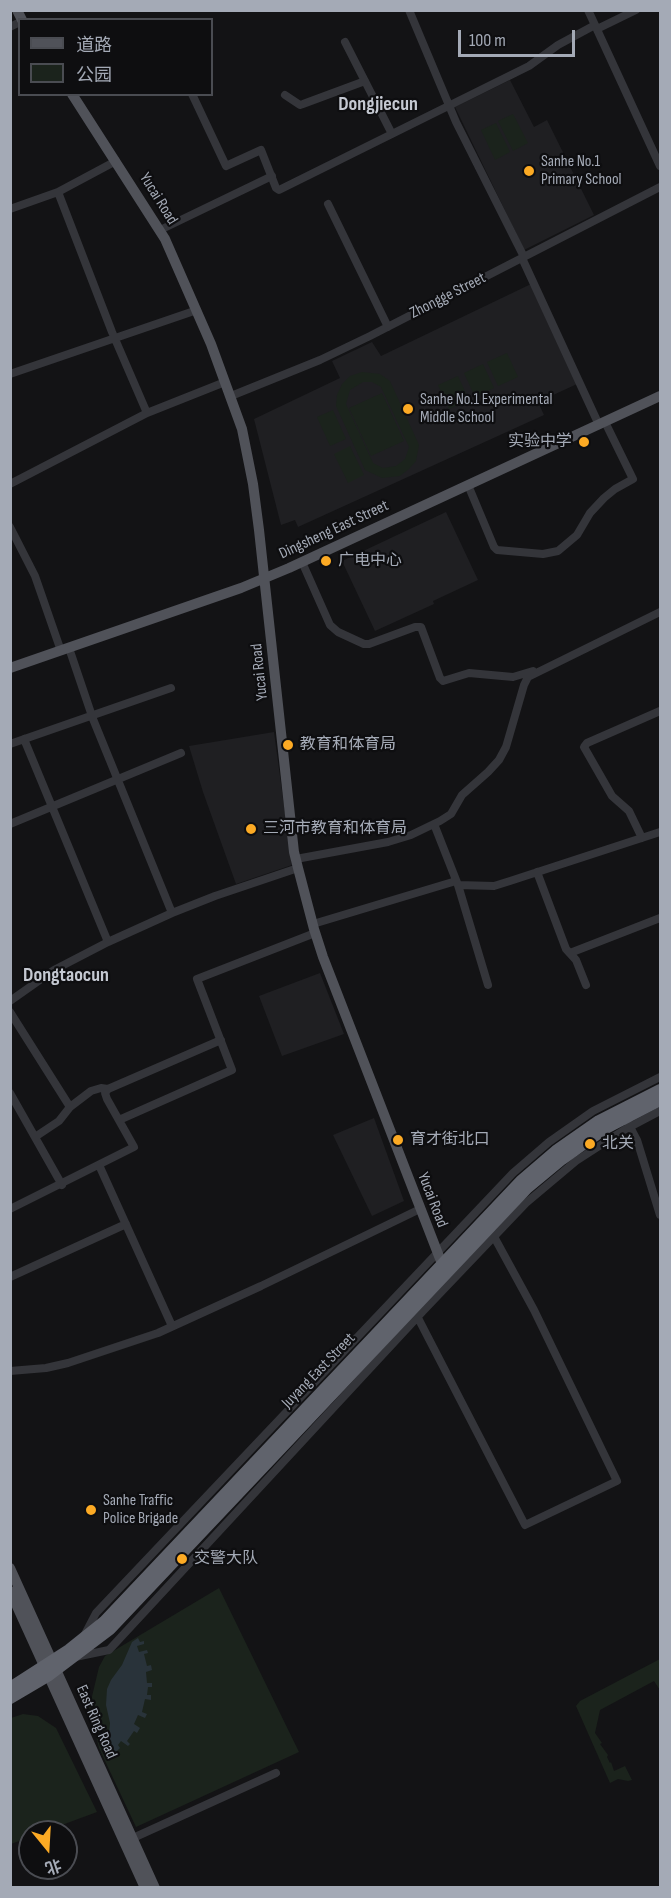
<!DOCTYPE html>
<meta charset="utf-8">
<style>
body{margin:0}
#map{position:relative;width:671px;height:1898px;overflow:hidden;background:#131315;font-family:"Sofia Sans Condensed","Noto Sans SC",sans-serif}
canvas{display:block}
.frame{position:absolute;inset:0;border:12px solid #a4aab6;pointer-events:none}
.legend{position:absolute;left:18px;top:18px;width:195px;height:78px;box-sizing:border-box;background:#0e0e10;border:2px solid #4a4c52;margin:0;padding:8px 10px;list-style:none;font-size:18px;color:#a4aab6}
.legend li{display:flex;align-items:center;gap:12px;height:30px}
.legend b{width:30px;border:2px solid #4a4c52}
.north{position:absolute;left:18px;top:1820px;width:60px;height:60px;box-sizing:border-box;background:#0e0e10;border:2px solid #4a4c52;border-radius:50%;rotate:162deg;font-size:16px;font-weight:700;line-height:24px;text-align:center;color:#a4aab6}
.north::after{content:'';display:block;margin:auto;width:21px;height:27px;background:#fcaa24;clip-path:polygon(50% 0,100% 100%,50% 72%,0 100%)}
.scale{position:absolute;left:458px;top:30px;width:117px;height:27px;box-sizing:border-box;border:3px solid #a4aab6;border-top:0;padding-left:8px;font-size:18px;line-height:21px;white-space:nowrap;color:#a4aab6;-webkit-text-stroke:4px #0e0e10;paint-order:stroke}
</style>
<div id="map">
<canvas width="671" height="1898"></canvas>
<div class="frame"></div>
<ul class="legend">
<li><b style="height:8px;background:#505259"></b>道路</li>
<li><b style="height:16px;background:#1b231c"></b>公园</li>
</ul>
<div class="north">北</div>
<div class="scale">100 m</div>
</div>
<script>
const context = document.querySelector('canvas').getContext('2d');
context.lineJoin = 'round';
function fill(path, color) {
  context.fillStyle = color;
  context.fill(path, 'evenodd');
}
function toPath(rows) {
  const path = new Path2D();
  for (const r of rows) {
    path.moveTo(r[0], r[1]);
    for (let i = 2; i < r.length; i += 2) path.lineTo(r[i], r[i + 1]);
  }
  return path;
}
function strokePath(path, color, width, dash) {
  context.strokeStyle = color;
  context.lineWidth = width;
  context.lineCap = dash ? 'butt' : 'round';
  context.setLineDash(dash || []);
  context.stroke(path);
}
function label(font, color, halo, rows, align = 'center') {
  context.font = font + ' "Sofia Sans Condensed","Noto Sans SC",sans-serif';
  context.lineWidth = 4.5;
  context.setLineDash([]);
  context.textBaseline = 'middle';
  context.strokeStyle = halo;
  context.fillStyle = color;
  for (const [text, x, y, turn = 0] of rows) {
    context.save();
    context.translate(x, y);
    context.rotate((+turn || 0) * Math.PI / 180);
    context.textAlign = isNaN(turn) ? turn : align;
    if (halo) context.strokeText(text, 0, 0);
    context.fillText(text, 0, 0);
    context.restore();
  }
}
const built = toPath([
 [510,80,534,127,547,120,594,215,524,250,455,107],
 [531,284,577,384,538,402,544,415,298,527,295,520,281,525,254,419,340,378,332,361,372,342,381,356],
 [446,512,478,580,433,601,434,604,375,631,342,561],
 [274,732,292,865,236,884,203,792,189,746],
 [320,973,344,1034,282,1056,259,996],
 [374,1118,404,1201,372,1216,333,1135]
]);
const green = toPath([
 [513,114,528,143,513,151,498,121],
 [496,123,510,152,495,160,481,130],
 [507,353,518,377,498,386,487,362],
 [483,364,494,388,475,397,464,373],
 [362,372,380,374,390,381,419,445,416,461,409,469,400,476,382,478,365,470,336,406,337,395,342,384,350,376],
 [363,382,372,382,381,387,409,447,405,459,396,466,383,468,373,463,346,404,350,390],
 [458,376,469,400,449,409,438,385],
 [382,393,404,441,371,456,349,408],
 [333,410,346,439,330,446,317,417],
 [350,446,364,475,348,483,334,454],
 [219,1588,299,1752,136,1827,99,1748,89,1709,99,1667,105,1656],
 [660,1659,660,1690,654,1681,600,1710,595,1733,602,1743,600,1744,608,1755,607,1757,610,1763,611,1762,614,1771,625,1766,632,1780,628,1781,618,1779,610,1783,576,1706,580,1701],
 [23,1714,38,1716,56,1728,97,1812,43,1832,30,1832,30,1837,11,1844,11,1718]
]);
const water = toPath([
 [138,1638,140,1642,144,1641,144,1644,137,1646,139,1652,147,1650,148,1653,144,1654,147,1666,151,1665,152,1670,146,1672,147,1683,152,1683,152,1687,148,1687,147,1695,151,1695,151,1700,145,1699,142,1712,147,1714,145,1718,138,1715,134,1724,140,1728,137,1733,134,1731,127,1741,130,1744,128,1746,121,1741,118,1745,120,1748,116,1752,108,1746,110,1723,106,1705,107,1689,111,1680,122,1665,132,1642]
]);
const minor = toPath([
 [409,10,456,122,524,257],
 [588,10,660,166],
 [10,27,20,22],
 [597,29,636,10],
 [345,42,392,134],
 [192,94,226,166,261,150,276,188,279,190,529,66,558,45,595,25],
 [285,95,300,105,303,104,365,81],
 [58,192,112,332,147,413],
 [328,204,388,327],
 [10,209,58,192,116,161],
 [160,230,272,176],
 [522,258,599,425],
 [10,374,197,310],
 [231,396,320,360,370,336,660,187],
 [10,484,147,413,225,382],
 [468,485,494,547,497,550,543,554,558,551,577,535,590,513,604,498,615,489,633,479,605,422],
 [10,527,35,576,61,651],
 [302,562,330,625,338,632,364,644,369,644,415,627,421,627,440,678,443,681,469,673,513,677,533,671],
 [69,648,93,719,172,913],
 [24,739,108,942],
 [10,744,171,688],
 [10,824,181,753],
 [434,824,458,885,488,985],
 [642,838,629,811,612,796,584,747,587,743,660,711],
 [296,859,388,842,411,835,440,821,451,814,462,795,488,772,499,760,506,747,524,685,528,677,660,612],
 [537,872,566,949,576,960,586,985],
 [458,885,494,886,510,881,660,832],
 [313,924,456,881],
 [570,953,660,918],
 [10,1001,54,970,108,942,172,913,215,896,298,868],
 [10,1012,70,1107],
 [10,1093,62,1185],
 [119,1120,232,1070,197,979,315,933],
 [628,1123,637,1140,660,1215],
 [35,1137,59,1121,70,1107,91,1091,101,1088,108,1089],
 [99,1165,172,1326],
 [10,1209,134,1147,107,1099,105,1093,108,1089,221,1040],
 [10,1277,126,1224],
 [416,1314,525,1525,617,1481,534,1310,492,1233],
 [10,1371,46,1368,68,1363,158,1333,261,1286,420,1209],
 [85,1634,96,1613,513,1173,549,1142,593,1111,660,1077],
 [75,1657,109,1650,423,1311,526,1203,576,1161,624,1130,660,1111],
 [133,1838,276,1773]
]);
const major = toPath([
 [17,10,22,20],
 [72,94,165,239,211,344,242,429,253,484,259,530,294,852,298,868,314,929,323,957,442,1264],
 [10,668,241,588,289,568,660,396],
 [10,1568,155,1888],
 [10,1591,145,1888]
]);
const highway = toPath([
 [10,1688,69,1650,104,1622,521,1181,556,1151,599,1121,660,1090],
 [10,1698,49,1675,110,1629,527,1188,562,1159,604,1129,660,1100]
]);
const markers = [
 [529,171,6,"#fcaa24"],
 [408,409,6,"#fcaa24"],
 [584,442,6,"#fcaa24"],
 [326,561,6,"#fcaa24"],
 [288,745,6,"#fcaa24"],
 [251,829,6,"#fcaa24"],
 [398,1140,6,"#fcaa24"],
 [590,1144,6,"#fcaa24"],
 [91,1510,6,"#fcaa24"],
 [182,1559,6,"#fcaa24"]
];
const poiNames = [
 ["Sanhe No.1",541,162],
 ["Primary School",541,180],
 ["Sanhe No.1 Experimental",420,400],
 ["Middle School",420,418],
 ["实验中学",572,442,"right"],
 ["广电中心",338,561],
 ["教育和体育局",300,745],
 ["三河市教育和体育局",263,829],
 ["育才街北口",410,1140],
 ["北关",602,1144],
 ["Sanhe Traffic",103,1501],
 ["Police Brigade",103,1519],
 ["交警大队",194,1559]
];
const streetNames = [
 ["Yucai Road",158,199,58],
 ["Zhongge Street",448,296,-27],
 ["Dingsheng East Street",334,530,-25],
 ["Yucai Road",260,672,-96],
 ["Yucai Road",432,1200,69],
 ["Juyang East Street",319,1371,-46],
 ["East Ring Road",96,1722,66]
];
const quarterNames = [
 ["Dongjiecun",378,105],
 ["Dongtaocun",66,976]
];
fill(built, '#1f1f22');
fill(green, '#1b231c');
fill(water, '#29333a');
strokePath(minor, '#34353a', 8);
strokePath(major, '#505259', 10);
strokePath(highway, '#60636c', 12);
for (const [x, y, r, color] of markers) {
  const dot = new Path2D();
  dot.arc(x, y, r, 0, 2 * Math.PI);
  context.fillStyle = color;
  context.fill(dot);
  strokePath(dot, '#0e0e10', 2);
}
label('16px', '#a4aab6', '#0e0e10', poiNames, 'left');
label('16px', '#a4aab6', '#0e0e10', streetNames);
label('bold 20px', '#c5c9d2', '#0e0e10', quarterNames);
</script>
